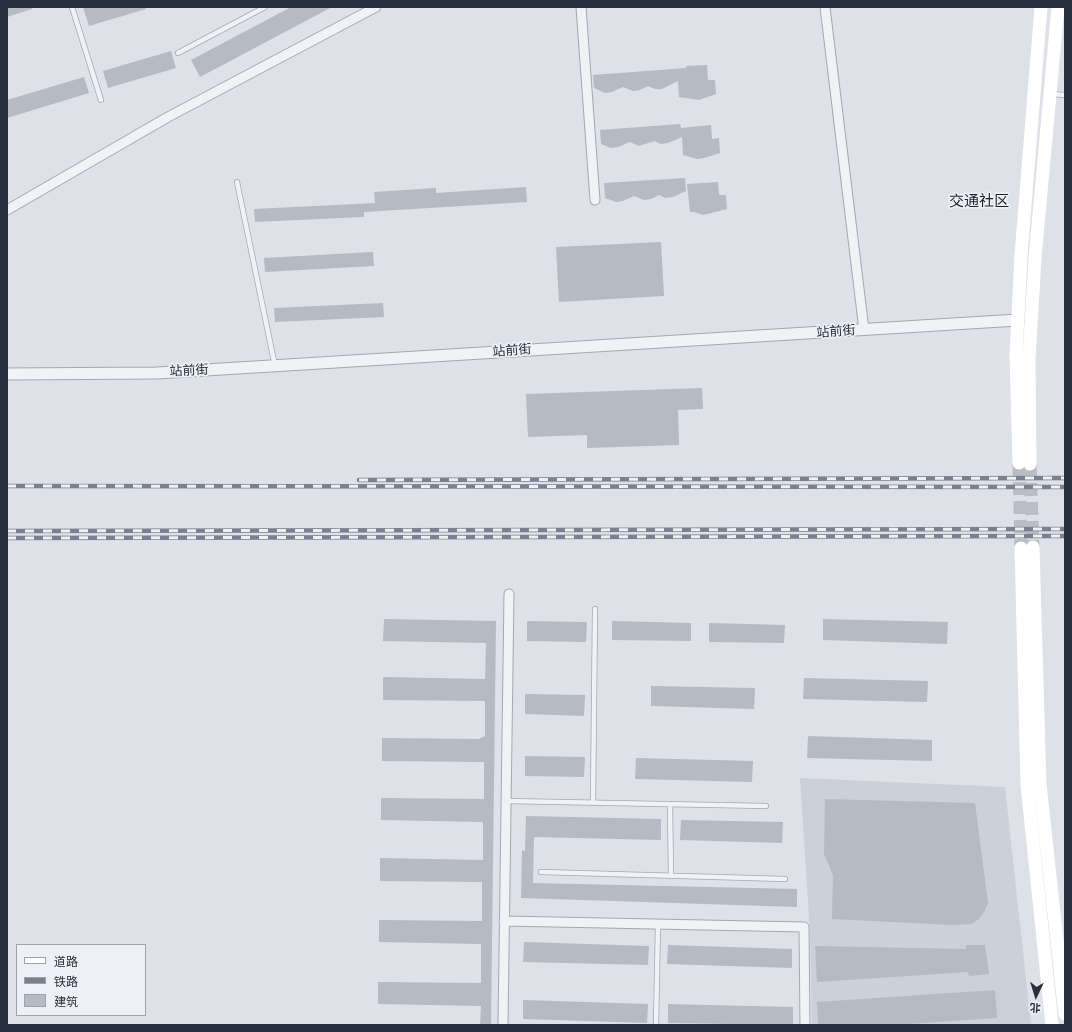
<!DOCTYPE html>
<meta charset="utf-8">
<style>
body{margin:0}
#map{position:relative;width:1072px;height:1032px;overflow:hidden;background:#dee1e7;font-family:Helvetica,"Noto Sans SC",sans-serif}
canvas{display:block}
.frame{position:absolute;inset:0;border:8px solid #282f3c;pointer-events:none}
.legend{position:absolute;left:16px;top:944px;width:130px;height:72px;box-sizing:border-box;background:#edf0f4;border:1px solid #9ea3aa;margin:0;padding:5px 7px;list-style:none;font-size:12px;color:#282f3c}
.legend li{display:flex;align-items:center;gap:8px;height:20px}
.legend b{width:20px;border:1px solid #9ea3aa}
.north{position:absolute;left:1016px;top:976px;width:40px;height:40px;-webkit-text-stroke:3px #edf0f4;paint-order:stroke;rotate:184deg;font-size:11px;font-weight:700;line-height:16px;text-align:center;color:#282f3c}
.north::after{content:'';display:block;margin:auto;width:14px;height:18px;background:#282f3c;clip-path:polygon(50% 0,100% 100%,50% 72%,0 100%)}
</style>
<div id="map">
<canvas width="1072" height="1032"></canvas>
<div class="frame"></div>
<ul class="legend">
<li><b style="height:5px;background:#fff"></b>道路</li>
<li><b style="height:5px;background:#79808f"></b>铁路</li>
<li><b style="height:11px;background:#b6bac3"></b>建筑</li>
</ul>
<div class="north">北</div>
</div>
<script>
const context = document.querySelector('canvas').getContext('2d');
context.lineJoin = 'round';
function fill(path, color) {
  context.fillStyle = color;
  context.fill(path, 'evenodd');
}
function toPath(rows) {
  const path = new Path2D();
  for (const r of rows) {
    path.moveTo(r[0], r[1]);
    for (let i = 2; i < r.length; i += 2) path.lineTo(r[i], r[i + 1]);
  }
  return path;
}
function strokePath(path, color, width, dash) {
  context.strokeStyle = color;
  context.lineWidth = width;
  context.lineCap = dash ? 'butt' : 'round';
  context.setLineDash(dash || []);
  context.stroke(path);
}
function label(font, color, halo, rows, align = 'center') {
  context.font = font + ' Helvetica,"Noto Sans SC",sans-serif';
  context.lineWidth = 3.5;
  context.setLineDash([]);
  context.textBaseline = 'middle';
  context.strokeStyle = halo;
  context.fillStyle = color;
  for (const [text, x, y, turn = 0] of rows) {
    context.save();
    context.translate(x, y);
    context.rotate((+turn || 0) * Math.PI / 180);
    context.textAlign = isNaN(turn) ? turn : align;
    if (halo) context.strokeText(text, 0, 0);
    context.fillText(text, 0, 0);
    context.restore();
  }
}
const built = toPath([
 [800,778,1005,787,1031,1025,812,1025,810,932]
]);
const building = toPath([
 [7,7,32,7,32,9,7,17],
 [83,7,146,7,146,9,89,26],
 [291,7,332,7,200,77,191,60],
 [171,51,176,68,108,88,103,71],
 [707,65,708,80,715,80,716,94,699,100,679,97,678,81,662,89,655,89,648,86,640,90,633,91,623,87,612,92,605,93,594,88,593,75,686,68,686,66],
 [84,77,89,93,7,118,7,100],
 [680,124,681,128,711,125,712,139,719,138,720,153,704,158,697,159,683,155,682,137,668,143,661,144,655,141,639,146,630,142,618,147,611,148,601,144,600,130],
 [685,178,686,191,673,197,665,198,659,195,651,199,644,200,634,196,623,201,616,202,605,198,604,183],
 [718,182,719,195,726,195,727,209,703,215,694,212,690,212,687,184],
 [526,187,527,202,364,212,364,217,255,222,254,209,375,203,374,192,436,188,436,193],
 [661,242,664,296,559,302,556,247],
 [373,252,374,266,265,272,264,258],
 [383,303,384,317,275,322,274,308],
 [702,388,703,409,678,410,679,445,587,448,587,435,528,437,526,394],
 [384,619,496,621,491,1025,480,1025,481,1006,378,1004,378,982,481,983,481,944,379,942,379,920,482,921,482,882,380,881,380,858,483,860,483,822,381,820,381,798,484,799,484,762,382,761,382,738,479,739,485,736,485,701,383,700,383,677,485,679,486,643,383,641],
 [823,619,948,622,947,644,823,640],
 [527,621,587,622,586,642,527,641],
 [612,621,691,623,691,641,612,640],
 [709,623,785,625,784,643,709,642],
 [804,678,928,681,927,702,803,699],
 [651,686,755,688,754,709,651,706],
 [525,694,585,695,584,716,525,714],
 [808,736,932,740,932,761,807,758],
 [525,756,585,757,584,777,525,776],
 [636,758,753,761,752,782,635,779],
 [825,799,975,803,988,903,984,912,979,919,971,924,952,925,832,919,833,875,824,854],
 [526,816,661,819,661,840,534,837,533,883,797,889,797,907,521,898,522,850,525,851],
 [681,820,783,822,782,843,680,840],
 [524,942,649,946,648,965,523,962],
 [668,945,792,949,792,968,667,964],
 [966,945,985,945,989,974,969,976,968,972,817,982,815,946,966,949],
 [995,990,997,1018,893,1025,818,1025,817,1002],
 [523,1000,648,1004,647,1023,523,1019],
 [668,1004,793,1007,793,1025,668,1023]
]);
const secondaryTunnel = toPath([
 [1019,463,1021,548],
 [1030,464,1033,547]
]);
const service = toPath([
 [72,7,101,100],
 [178,53,265,7],
 [1052,94,1065,95],
 [237,182,275,366],
 [506,801,766,806],
 [593,803,595,609],
 [670,804,671,876],
 [541,872,785,879],
 [656,1025,658,924]
]);
const minor = toPath([
 [581,7,595,200],
 [825,7,864,330],
 [7,210,168,117,376,7],
 [504,921,804,927,805,1025],
 [503,1025,509,594]
]);
const tertiary = toPath([
 [7,374,157,373,1018,320]
]);
const secondary = toPath([
 [1019,463,1016,355,1021,255,1041,7],
 [1030,464,1029,359,1035,258,1058,7],
 [1033,547,1040,784,1065,1014],
 [1021,548,1027,785,1052,1025]
]);
const rail = toPath([
 [359,480,1065,478],
 [7,486,1065,487],
 [7,531,1065,529],
 [7,538,1065,536]
]);
const streetNames = [
 ["站前街",836,332,-4],
 ["站前街",512,351,-4],
 ["站前街",189,371,-3]
];
const quarterNames = [
 ["交通社区",979,202]
];
fill(built, '#ccd0d8');
fill(building, '#b6bac3');
strokePath(secondaryTunnel, '#babdc5', 13, [13, 6]);
strokePath(service, '#a4a8b0', 6);
strokePath(minor, '#a4a8b0', 11);
strokePath(tertiary, '#a4a8b0', 13);
strokePath(service, '#f0f2f5', 4.5);
strokePath(minor, '#f0f2f5', 9);
strokePath(tertiary, '#f0f2f5', 11);
strokePath(secondary, '#fff', 13);
strokePath(rail, '#79808f', 4.5);
strokePath(rail, '#edf0f4', 3, [9]);
label('13px', '#282f3c', '#edf0f4', streetNames);
label('15px', '#1b202d', '#edf0f4', quarterNames);
</script>
